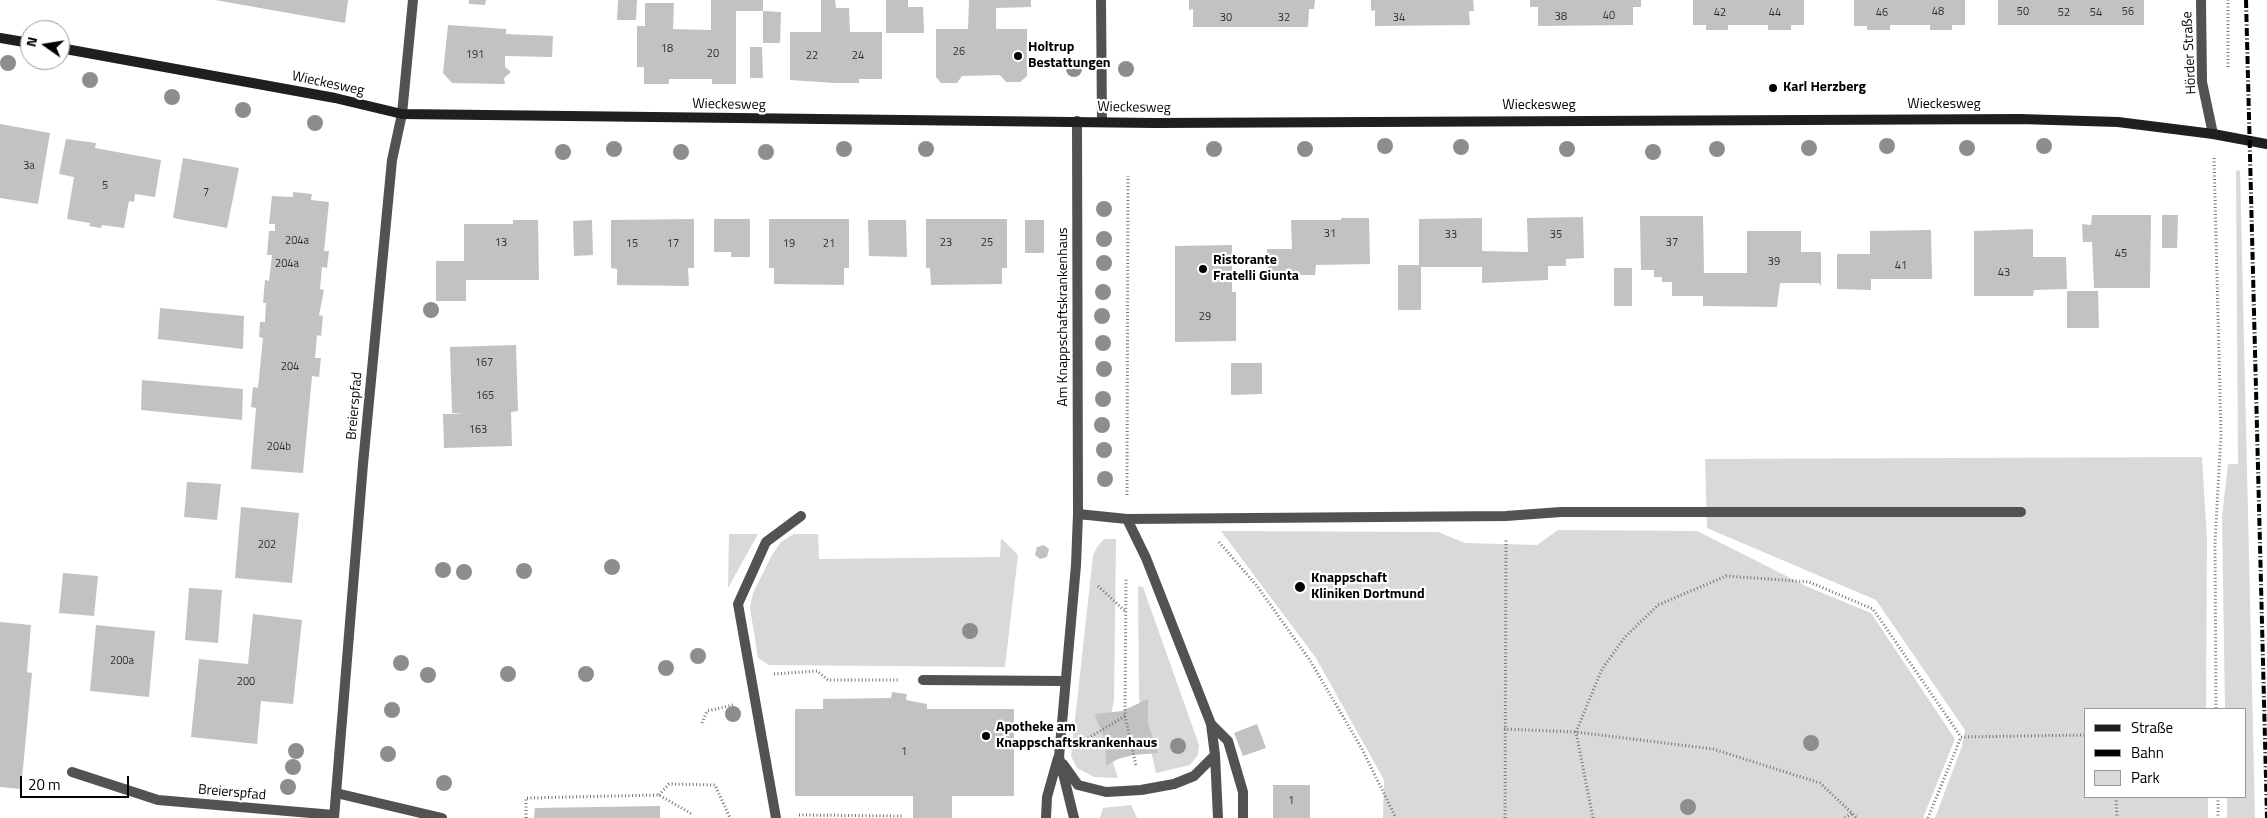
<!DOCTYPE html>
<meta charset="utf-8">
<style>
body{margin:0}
#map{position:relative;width:2267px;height:818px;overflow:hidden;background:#fff;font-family:"Titillium Web",sans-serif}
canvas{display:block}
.legend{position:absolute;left:2084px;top:708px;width:162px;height:90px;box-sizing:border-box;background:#fff;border:1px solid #999;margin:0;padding:6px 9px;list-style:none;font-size:15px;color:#000}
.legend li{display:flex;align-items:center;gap:10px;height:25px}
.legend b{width:25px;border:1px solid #999}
.north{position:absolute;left:20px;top:20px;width:50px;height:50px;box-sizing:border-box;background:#fff;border:1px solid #999;border-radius:50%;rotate:283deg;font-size:14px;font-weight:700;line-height:20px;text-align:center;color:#000}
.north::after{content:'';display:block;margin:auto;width:18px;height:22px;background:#000;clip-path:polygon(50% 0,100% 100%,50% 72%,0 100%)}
.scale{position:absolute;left:20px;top:776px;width:109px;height:22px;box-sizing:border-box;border:2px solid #000;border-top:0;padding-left:6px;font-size:15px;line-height:18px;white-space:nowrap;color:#000;-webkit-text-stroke:4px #fff;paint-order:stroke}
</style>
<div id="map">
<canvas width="2267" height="818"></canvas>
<ul class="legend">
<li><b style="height:6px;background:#1f1f1f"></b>Straße</li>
<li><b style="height:6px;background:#000"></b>Bahn</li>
<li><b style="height:14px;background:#d9d9d9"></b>Park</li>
</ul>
<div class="north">N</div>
<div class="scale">20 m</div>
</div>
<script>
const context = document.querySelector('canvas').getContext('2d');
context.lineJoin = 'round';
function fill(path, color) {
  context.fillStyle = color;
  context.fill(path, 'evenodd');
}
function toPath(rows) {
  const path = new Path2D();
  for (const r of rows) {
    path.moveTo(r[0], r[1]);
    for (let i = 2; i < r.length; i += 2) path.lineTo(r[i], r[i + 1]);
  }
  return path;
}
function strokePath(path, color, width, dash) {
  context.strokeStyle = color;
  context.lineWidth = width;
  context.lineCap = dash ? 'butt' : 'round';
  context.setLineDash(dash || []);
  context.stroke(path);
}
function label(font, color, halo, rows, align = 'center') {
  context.font = font + ' "Titillium Web",sans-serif';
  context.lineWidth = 4.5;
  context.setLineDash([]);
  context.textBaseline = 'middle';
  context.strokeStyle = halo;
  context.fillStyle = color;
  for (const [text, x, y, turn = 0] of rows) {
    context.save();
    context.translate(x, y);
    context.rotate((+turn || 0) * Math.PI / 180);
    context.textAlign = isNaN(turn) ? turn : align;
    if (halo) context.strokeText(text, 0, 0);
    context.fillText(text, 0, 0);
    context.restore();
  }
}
const green = toPath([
 [2240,170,2249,556,2255,818,2227,818,2227,797,2246,797,2246,709,2225,709,2222,517,2228,464,2238,464,2236,171],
 [2202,457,2207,540,2206,709,2086,709,2086,797,2208,797,2208,818,1935,818,1962,746,1965,730,1876,600,1707,528,1705,459],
 [1558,530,1697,531,1808,587,1871,613,1955,739,1923,818,1383,818,1384,780,1316,658,1221,531,1438,532,1465,543,1537,545],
 [729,534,758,534,728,588],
 [794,534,818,534,819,559,1000,557,1001,538,1018,555,1005,667,769,665,758,658,750,608,753,593,772,555,781,542],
 [1104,539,1116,539,1114,700,1106,741,1118,778,1094,777,1077,768,1071,756,1093,556,1097,547],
 [1138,586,1143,587,1199,745,1198,755,1190,765,1156,773,1139,698],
 [1131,805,1137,818,1100,818,1103,808]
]);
const building = toPath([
 [215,0,348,0,345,23],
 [469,0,486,0,485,5,469,4],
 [618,0,637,0,636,20,617,20],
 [711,0,763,0,763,11,736,11,736,84,712,84,712,79,669,79,669,84,644,84,644,67,637,67,637,26,645,26,645,3,674,3,673,29,711,30],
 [821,0,835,0,836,8,849,8,850,32,882,32,882,79,859,79,859,83,835,83,790,80,790,32,821,32],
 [886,0,908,0,908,7,923,7,924,33,886,33],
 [969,0,1031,0,1031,7,996,8,996,29,1027,29,1027,76,1020,82,1006,82,1000,75,962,76,957,83,941,83,936,77,936,29,968,29],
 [1189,0,1315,0,1314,9,1309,9,1308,27,1193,27,1193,9,1189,10],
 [1371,0,1473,0,1474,11,1469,11,1470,25,1375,26,1375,10,1371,11],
 [1530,0,1641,0,1641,7,1633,7,1633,25,1538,26,1538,7,1530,7],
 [1693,0,1804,0,1804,25,1791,25,1791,30,1768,30,1768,25,1728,25,1728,30,1706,30,1706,25,1693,25],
 [1854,0,1965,0,1965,25,1952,25,1952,30,1930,30,1930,25,1890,25,1890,30,1867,30,1867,26,1854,26],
 [1998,0,2144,0,2144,25,1998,25],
 [763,11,781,12,780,43,763,43],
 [448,25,506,29,506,34,553,36,552,57,505,56,505,67,511,72,504,78,505,84,452,83,443,73],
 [750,47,762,47,763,78,750,78],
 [0,124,50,133,38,204,0,198],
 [66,139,96,143,95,148,161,160,155,197,135,194,134,202,129,201,124,228,102,225,101,228,89,226,90,223,67,219,74,177,59,174],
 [183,158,239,168,227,228,173,218],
 [293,192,312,194,311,200,329,202,324,251,329,251,327,268,322,267,320,289,324,290,319,315,323,316,321,336,317,335,315,358,321,358,319,377,312,376,303,473,251,469,256,408,251,407,253,387,258,388,263,338,259,337,260,322,265,322,266,303,263,303,265,280,269,281,272,255,267,255,269,231,275,231,275,224,269,224,272,196,293,197],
 [2092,215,2151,215,2150,288,2094,288,2092,242,2083,242,2082,224,2091,225],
 [2162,215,2178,215,2177,248,2162,248],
 [1640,216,1703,216,1704,273,1747,273,1747,231,1801,231,1801,252,1821,252,1821,286,1819,283,1780,283,1777,307,1703,306,1703,296,1672,296,1672,282,1662,282,1662,277,1654,277,1654,270,1641,270],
 [1583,217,1584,258,1566,259,1566,266,1548,266,1548,280,1482,283,1482,267,1421,267,1421,310,1398,310,1398,265,1419,265,1419,219,1482,218,1482,251,1528,252,1527,218],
 [1341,218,1369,218,1370,264,1316,265,1315,275,1285,275,1285,279,1272,279,1271,275,1268,275,1267,249,1292,249,1291,220,1341,220],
 [694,219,694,268,688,268,689,286,617,285,617,269,611,268,611,220],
 [714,219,750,219,750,257,731,257,731,252,714,252],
 [769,219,849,219,849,268,844,268,844,285,774,284,774,268,769,268],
 [926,219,1007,219,1007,268,1002,268,1002,284,931,285,930,268,926,268],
 [513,220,538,220,539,280,466,280,466,301,436,301,436,261,464,261,464,224,513,224],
 [592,220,593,255,574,256,573,221],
 [868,220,906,220,907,257,869,256],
 [1025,220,1044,220,1044,253,1025,253],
 [2033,229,2033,257,2066,257,2067,289,2034,290,2033,296,1974,296,1974,231],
 [1931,230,1932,279,1871,279,1871,290,1837,289,1837,254,1870,254,1870,231],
 [1232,245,1232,292,1236,292,1236,341,1175,342,1175,246],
 [1614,268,1632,268,1632,306,1614,306],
 [2067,291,2098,291,2099,328,2067,328],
 [160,308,244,316,243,349,158,339],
 [516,345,518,411,511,412,512,446,444,448,443,414,464,414,452,413,450,347],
 [1231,363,1262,363,1262,394,1231,395],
 [142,380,243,389,242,420,141,410],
 [187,482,221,484,217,520,184,517],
 [241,507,299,513,292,583,235,578],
 [1044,545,1049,549,1047,557,1040,559,1035,555,1037,547],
 [63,573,98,576,94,616,59,613],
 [189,588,222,590,218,643,185,640],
 [253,614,302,620,293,704,261,701,257,744,191,737,199,659,248,664],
 [0,622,31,625,27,672,32,673,21,789,0,787],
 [96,625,155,631,149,697,90,691],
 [892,692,907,694,906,700,927,704,927,709,1014,709,1014,796,952,796,952,818,913,818,913,796,795,796,795,709,823,709,823,699,891,698],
 [1148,699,1148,724,1158,753,1133,755,1118,759,1106,766,1105,740,1095,716,1096,714,1122,711],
 [1257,724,1266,748,1243,756,1234,733],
 [1273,785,1310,785,1310,818,1273,818],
 [660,806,660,818,534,818,535,808]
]);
const path = toPath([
 [2228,67,2228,0],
 [2214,158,2221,434,2215,542,2216,709],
 [1127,495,1128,176],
 [1219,542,1257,586,1311,662,1362,749,1396,818],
 [1098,586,1126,612],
 [774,674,817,671,828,680,900,680],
 [1125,716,1136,766],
 [702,723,707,711,733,705],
 [1504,729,1576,732,1713,749,1820,783,1857,818],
 [1085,740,1125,716,1126,579],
 [659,795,669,784,715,785,730,818],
 [2116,797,2117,818],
 [2218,797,2218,818],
 [799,815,904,816],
 [526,818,526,798,659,795,692,814],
 [1505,818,1506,539],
 [1593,818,1576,732,1602,669,1625,637,1658,605,1726,576,1809,582,1873,609,1961,737],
 [1845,818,1852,813],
 [1928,818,1961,737,2086,735]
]);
const lane = toPath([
 [1078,514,1127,519,1146,558,1211,724,1215,755,1218,818],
 [1127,519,1506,516,1561,512,2021,512],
 [923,680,1064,681],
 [1211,724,1228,741,1243,792,1243,818],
 [1063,764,1078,785,1106,792,1141,790,1174,784,1194,776,1215,755],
 [336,793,442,818],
 [776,818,738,604,766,542,801,516],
 [1046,818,1047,797,1058,758],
 [1074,818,1059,757,1076,565,1078,514,1077,121]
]);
const street = toPath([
 [1101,0,1102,122],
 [2201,0,2202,82,2213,134],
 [72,772,158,800,334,815],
 [334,818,363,464,392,160,402,114,413,0]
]);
const secondary = toPath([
 [0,38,30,43],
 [60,48,335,98,402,114,1155,123,2020,119,2118,122,2213,134,2267,144]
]);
const rail = toPath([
 [2246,0,2267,818]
]);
const trees = [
 [8,63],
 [1074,69],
 [1126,69],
 [90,80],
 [172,97],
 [243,110],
 [315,123],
 [1385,146],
 [1887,146],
 [2044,146],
 [1461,147],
 [1809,148],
 [1967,148],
 [614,149],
 [844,149],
 [926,149],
 [1214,149],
 [1305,149],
 [1567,149],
 [1717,149],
 [563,152],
 [681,152],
 [766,152],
 [1653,152],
 [1104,209],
 [1104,239],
 [1104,263],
 [1103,292],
 [431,310],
 [1102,316],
 [1103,343],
 [1104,369],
 [1103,399],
 [1102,425],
 [1104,450],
 [1105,479],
 [612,567],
 [443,570],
 [524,571],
 [464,572],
 [970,631],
 [698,656],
 [401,663],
 [666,668],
 [508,674],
 [586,674],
 [428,675],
 [392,710],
 [733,714],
 [1811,743],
 [1178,746],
 [296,751],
 [388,754],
 [293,767],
 [444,783],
 [288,787],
 [1688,807]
];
const markers = [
 [1018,56,5,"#000"],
 [1773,88,5,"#000"],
 [1203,269,5,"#000"],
 [1300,587,6,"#000"],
 [986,736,5,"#000"]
];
const numberNames = [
 ["48",1938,12],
 ["50",2023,12],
 ["56",2128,12],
 ["42",1720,13],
 ["44",1775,13],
 ["46",1882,13],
 ["52",2064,13],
 ["54",2096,13],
 ["40",1609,16],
 ["38",1561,17],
 ["30",1226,18],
 ["32",1284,18],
 ["34",1399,18],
 ["18",667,49],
 ["26",959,52],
 ["20",713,54],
 ["191",475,55],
 ["22",812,56],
 ["24",858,56],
 ["3a",29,166],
 ["5",105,186],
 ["7",206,193],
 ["31",1330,234],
 ["33",1451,235],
 ["35",1556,235],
 ["204a",297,241],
 ["13",501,243],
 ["23",946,243],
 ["25",987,243],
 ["37",1672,243],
 ["15",632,244],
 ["17",673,244],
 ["19",789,244],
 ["21",829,244],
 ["45",2121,254],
 ["39",1774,262],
 ["204a",287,264],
 ["41",1901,266],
 ["43",2004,273],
 ["29",1205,317],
 ["167",484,363],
 ["204",290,367],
 ["165",485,396],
 ["163",478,430],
 ["204b",279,447],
 ["202",267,545],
 ["200a",122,661],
 ["200",246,682],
 ["1",904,752],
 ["1",1291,801]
];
const poiNames = [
 ["Holtrup",1028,48],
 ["Bestattungen",1028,64],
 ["Karl Herzberg",1783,88],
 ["Ristorante",1213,261],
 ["Fratelli Giunta",1213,277],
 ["Knappschaft",1311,579],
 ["Kliniken Dortmund",1311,595],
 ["Apotheke am",996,728],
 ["Knappschaftskrankenhaus",996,744]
];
const streetNames = [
 ["Hörder Straße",2190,53,-93],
 ["Wieckesweg",328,84,12],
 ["Wieckesweg",729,105,1],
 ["Wieckesweg",1944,105],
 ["Wieckesweg",1539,106],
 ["Wieckesweg",1134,108,1],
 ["Am Knappschaftskrankenhaus",1064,317,-90],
 ["Breierspfad",355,406,-85],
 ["Breierspfad",232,793,5]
];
fill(green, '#d9d9d9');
fill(building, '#c2c2c2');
strokePath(path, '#747474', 3, [1, 2.5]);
strokePath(lane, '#525252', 10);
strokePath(street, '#525252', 10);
strokePath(secondary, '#1f1f1f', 10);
strokePath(rail, '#000', 4, [8, 2.5, 1, 2.5]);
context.fillStyle = '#8d8d8d';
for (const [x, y] of trees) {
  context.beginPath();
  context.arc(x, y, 8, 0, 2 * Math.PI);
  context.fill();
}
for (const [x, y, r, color] of markers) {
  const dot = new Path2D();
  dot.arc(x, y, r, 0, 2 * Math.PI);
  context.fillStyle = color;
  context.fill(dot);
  strokePath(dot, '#fff', 2);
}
label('11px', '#303030', null, numberNames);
label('bold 14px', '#000', '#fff', poiNames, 'left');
label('14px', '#000', '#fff', streetNames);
</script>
